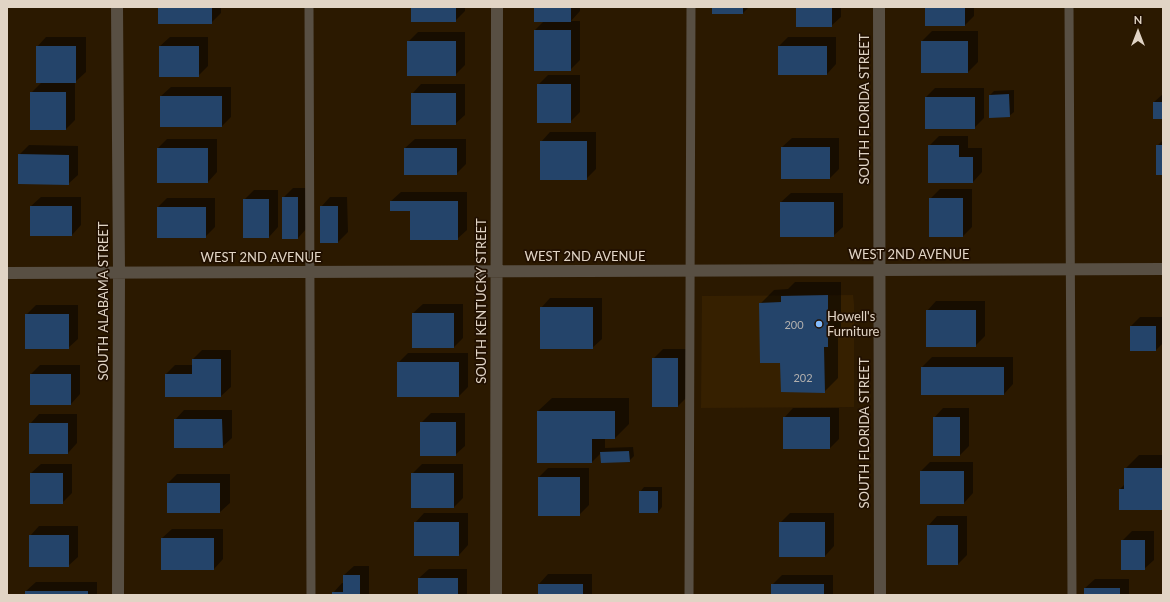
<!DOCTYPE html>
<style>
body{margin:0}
#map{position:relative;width:1170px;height:602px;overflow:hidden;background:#2b1900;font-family:Lato,sans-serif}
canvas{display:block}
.frame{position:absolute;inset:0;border:8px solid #e1d4c5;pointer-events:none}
.north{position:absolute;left:1118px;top:12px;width:40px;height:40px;-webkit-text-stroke:3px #211000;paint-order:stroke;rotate:0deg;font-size:11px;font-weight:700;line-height:16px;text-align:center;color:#e1d4c5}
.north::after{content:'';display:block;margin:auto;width:14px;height:18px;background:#e1d4c5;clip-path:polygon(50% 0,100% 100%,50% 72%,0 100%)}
</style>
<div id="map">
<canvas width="1170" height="602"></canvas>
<div class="frame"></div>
<div class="north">N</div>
</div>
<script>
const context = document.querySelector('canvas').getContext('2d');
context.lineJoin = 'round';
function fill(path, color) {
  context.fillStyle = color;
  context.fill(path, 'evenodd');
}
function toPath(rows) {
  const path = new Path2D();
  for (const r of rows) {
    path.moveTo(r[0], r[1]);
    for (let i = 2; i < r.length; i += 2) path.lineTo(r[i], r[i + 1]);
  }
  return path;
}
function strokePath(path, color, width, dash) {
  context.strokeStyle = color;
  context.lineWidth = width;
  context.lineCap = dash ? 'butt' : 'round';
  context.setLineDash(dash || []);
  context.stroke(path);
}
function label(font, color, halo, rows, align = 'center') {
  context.font = font + ' Lato,sans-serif';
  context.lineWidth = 3.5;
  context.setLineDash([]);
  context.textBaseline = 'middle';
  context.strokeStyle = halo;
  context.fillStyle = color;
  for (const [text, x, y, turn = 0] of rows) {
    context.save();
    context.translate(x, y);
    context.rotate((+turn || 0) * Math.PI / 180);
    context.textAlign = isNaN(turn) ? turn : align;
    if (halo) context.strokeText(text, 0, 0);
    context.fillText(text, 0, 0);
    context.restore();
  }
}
const built = toPath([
 [853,295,854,304,854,407,701,408,702,296]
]);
const shadow = toPath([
 [159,7,221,7,221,13,211,23],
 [412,7,465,7,465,11,455,21],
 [535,7,580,7,580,11,571,21,580,21,580,60,570,70,535,30,544,21],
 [713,7,749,7,743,13,713,13],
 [797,7,841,7,841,17,831,26],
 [926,7,974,7,974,16,965,25],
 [932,31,978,31,978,62,968,72,922,72,922,41],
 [418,32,465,32,465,65,455,75,408,42],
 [46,37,86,37,86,72,75,82,75,120,66,129,31,93,42,82,37,47],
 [170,37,208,37,208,66,198,76,160,46],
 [788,37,836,37,836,64,827,74,779,46],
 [548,75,580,75,580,112,570,122,538,85],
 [421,84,465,84,465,115,455,124,412,94],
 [171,87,231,87,231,117,222,126,161,96],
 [935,88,984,88,984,118,974,128,926,97],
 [1014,90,1014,112,1009,116,990,95,994,91],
 [1163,94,1163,118,1154,102],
 [550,132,596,132,596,169,586,179,541,142],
 [939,136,968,136,968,148,982,148,982,172,973,182,929,146],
 [792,138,839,138,839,169,830,178,782,147],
 [167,139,217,139,217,172,208,182,158,148],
 [415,139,466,139,466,164,456,174,405,148],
 [1163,140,1163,174,1157,146],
 [29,145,78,146,78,175,68,184,19,155],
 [293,188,307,188,307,228,298,238,283,198],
 [940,189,972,189,972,227,963,236,930,199],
 [254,190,278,190,278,227,269,237,244,200],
 [401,192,467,192,467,230,457,239,411,210,391,201],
 [791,193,843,193,843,227,833,236,781,202],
 [41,197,81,197,81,225,72,235,31,206],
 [330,197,347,197,348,232,338,242,321,242,321,207],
 [167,198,215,198,215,227,205,237,158,207],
 [795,282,841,282,841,333,838,336,838,378,824,392,781,362,760,304,774,290,788,289],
 [550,298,602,298,602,339,592,348,541,308],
 [936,301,985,301,985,336,975,346,927,311],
 [423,304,463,304,463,338,454,347,413,313],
 [36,305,78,305,78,339,68,348,26,315],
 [1140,317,1163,317,1163,343,1156,350,1131,326],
 [663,349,687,349,688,396,678,406,653,406,653,359],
 [202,350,231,350,231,387,221,396,166,396,166,374,175,365,193,365,193,359],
 [408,353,468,353,468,387,459,396,398,363],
 [932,357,1013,357,1013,384,1004,394,922,394,922,367],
 [40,365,80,365,80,394,71,404,31,374],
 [552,398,629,398,629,424,615,438,605,438,605,448,633,447,634,456,629,461,601,453,592,462,538,411],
 [793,408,839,408,839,439,830,448,784,418],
 [943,408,969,408,969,446,960,455,934,418],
 [184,410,232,410,232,438,222,447,175,420],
 [431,413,465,413,465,446,455,455,421,423],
 [39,414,77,414,77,443,68,453,30,424],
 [1139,455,1163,455,1163,509,1120,489,1125,484,1125,469],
 [930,462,973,462,973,493,964,503,921,471],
 [41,464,72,464,72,493,62,503,31,473],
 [422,464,463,464,463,498,454,507,412,474],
 [548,468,589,468,589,505,579,515,539,477],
 [177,474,230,474,230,503,220,512,168,512,168,483],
 [644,487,662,487,662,507,658,512,640,492],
 [424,513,468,513,468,545,459,555,415,523],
 [790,513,834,513,834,546,825,556,780,523],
 [937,516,967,516,967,555,958,564,928,526],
 [39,526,78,526,78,557,68,566,30,536],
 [172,529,223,529,223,559,214,569,162,538],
 [1132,531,1154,531,1154,560,1144,569,1122,541],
 [354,566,369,566,369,595,333,595,333,593,342,583,344,583,344,575],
 [429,569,467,569,467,595,419,595,419,578],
 [548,574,592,574,592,595,539,595,539,584],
 [782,575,833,575,833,595,772,595,772,585],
 [1095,579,1129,579,1129,595,1085,595,1085,588],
 [36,582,97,582,97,595,26,595,26,591]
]);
const building = toPath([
 [158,7,212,7,212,24,158,24],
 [411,7,456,7,456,22,411,22],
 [534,7,571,7,571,22,534,22],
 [712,7,743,7,743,14,712,14],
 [796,7,832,7,832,27,796,27],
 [925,7,965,7,965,26,925,26],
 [534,30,571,30,571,71,534,71],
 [407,41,456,41,456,76,407,76],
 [921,41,968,41,968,73,921,73],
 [36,46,76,46,76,83,36,83],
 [159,46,199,46,199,77,159,77],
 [778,46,827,46,827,75,778,75],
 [537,84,571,84,571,123,537,123],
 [30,92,66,92,66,130,30,130],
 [411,93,456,93,456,125,411,125],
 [1009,94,1010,117,989,118,989,95],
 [160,96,222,96,222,127,160,127],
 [925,97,975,97,975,129,925,129],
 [1153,102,1163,102,1163,119,1153,119],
 [540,141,587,141,587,180,540,180],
 [928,145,959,145,959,157,973,157,973,183,928,183],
 [1156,145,1163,145,1163,175,1156,175],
 [781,147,830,147,830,179,781,179],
 [157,148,208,148,208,183,157,183],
 [404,148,457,148,457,175,404,175],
 [18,154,69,155,69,185,18,184],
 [282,197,298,197,298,239,282,239],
 [929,198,963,198,963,237,929,237],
 [243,199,269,199,269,238,243,238],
 [390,201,458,201,458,240,410,240,410,211,390,211],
 [780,202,834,202,834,237,780,237],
 [30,206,72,206,72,236,30,236],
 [320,206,338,206,338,243,320,243],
 [157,207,206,207,206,238,157,238],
 [828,295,828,347,824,347,825,393,781,392,780,363,760,363,759,303,781,302,781,296],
 [540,307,593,307,593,349,540,349],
 [926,310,976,310,976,347,926,347],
 [412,313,454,313,454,348,412,348],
 [25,314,69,314,69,349,25,349],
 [1130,326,1156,326,1156,351,1130,351],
 [652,358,678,358,678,407,652,407],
 [192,359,221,359,221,397,165,397,165,374,192,374],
 [397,362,459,362,459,397,397,397],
 [921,367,1004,367,1004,395,921,395],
 [30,374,71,374,71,405,30,405],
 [537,411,615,411,615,439,592,439,592,463,537,463],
 [783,417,830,417,830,449,783,449],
 [933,417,960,417,960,456,933,456],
 [174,419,222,419,223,448,174,448],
 [420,422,456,422,456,456,420,456],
 [29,423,68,423,68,454,29,454],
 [629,451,630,462,601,463,600,452],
 [1124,468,1163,468,1163,510,1119,510,1119,489,1124,489],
 [920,471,964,471,964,504,920,504],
 [30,473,63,473,63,504,30,504],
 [411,473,454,473,454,508,411,508],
 [538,477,580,477,580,516,538,516],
 [167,483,220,483,220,513,167,513],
 [639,491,658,491,658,513,639,513],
 [414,522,459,522,459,556,414,556],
 [779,522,825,522,825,557,779,557],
 [927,525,958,525,958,565,927,565],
 [29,535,69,535,69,567,29,567],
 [161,538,214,538,214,570,161,570],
 [1121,540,1145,540,1145,570,1121,570],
 [343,575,360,575,360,595,332,595,332,592,343,592],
 [418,578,458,578,458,595,418,595],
 [538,584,583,584,583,595,538,595],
 [771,584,824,584,824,595,771,595],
 [1084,588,1120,588,1120,595,1084,595],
 [25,591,88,591,88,595,25,595]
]);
const lane = toPath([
 [309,7,311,595],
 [1069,7,1072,595],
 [689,595,691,7]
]);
const street = toPath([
 [117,7,119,273,118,595],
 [879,7,880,595],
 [7,273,1163,269],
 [496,595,497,7]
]);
const markers = [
 [819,324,4,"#85bbfb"]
];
const numberNames = [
 ["200",794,325],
 ["202",803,378]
];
const streetNames = [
 ["SOUTH FLORIDA STREET",865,109,-90],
 ["WEST 2ND AVENUE",909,255],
 ["WEST 2ND AVENUE",585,257],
 ["WEST 2ND AVENUE",261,258],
 ["SOUTH ALABAMA STREET",104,301,-90],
 ["SOUTH KENTUCKY STREET",482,301,-90],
 ["SOUTH FLORIDA STREET",865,433,-90]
];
const poiNames = [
 ["Howell's",827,317],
 ["Furniture",827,332]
];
fill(built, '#362000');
fill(shadow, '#0007');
fill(building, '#24446a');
strokePath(lane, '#584f43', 9);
strokePath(street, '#584f43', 12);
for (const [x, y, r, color] of markers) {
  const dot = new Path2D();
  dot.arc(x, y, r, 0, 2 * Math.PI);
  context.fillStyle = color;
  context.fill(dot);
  strokePath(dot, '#211000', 1.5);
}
label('11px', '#b2b0ae', null, numberNames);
label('13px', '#e1d4c5', '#211000', streetNames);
label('13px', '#e1d4c5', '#211000', poiNames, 'left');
</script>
